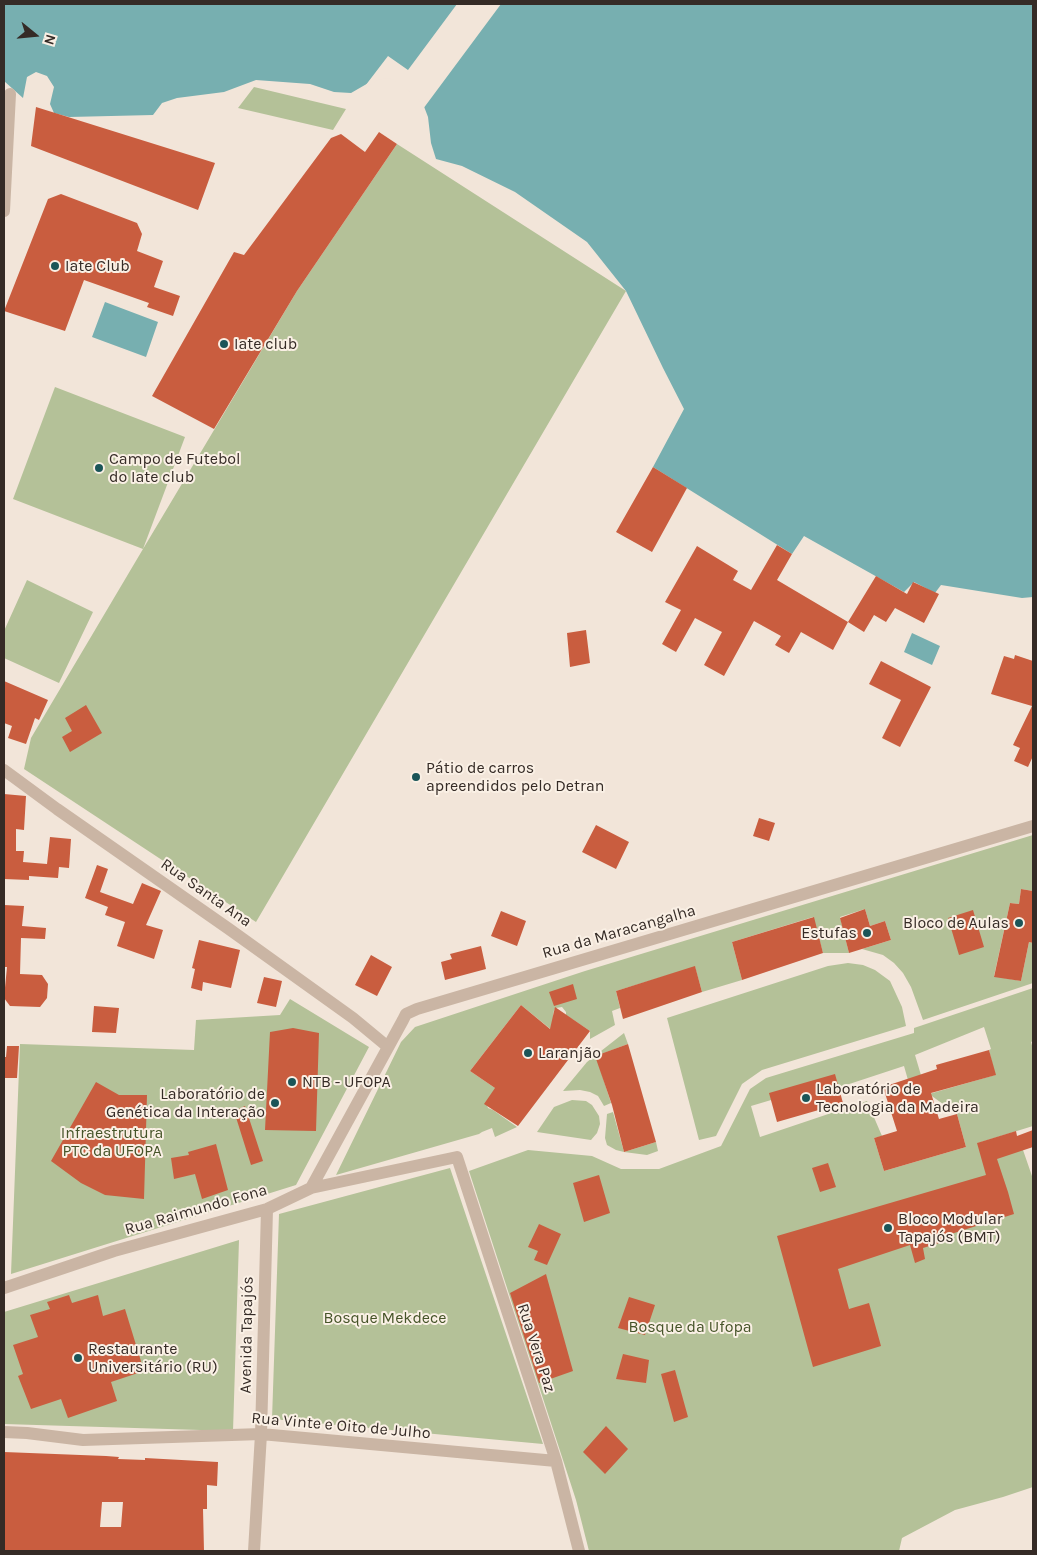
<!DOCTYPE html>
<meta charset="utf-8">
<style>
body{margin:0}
#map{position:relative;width:1037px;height:1555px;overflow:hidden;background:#f2e5d9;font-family:Karla,sans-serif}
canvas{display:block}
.frame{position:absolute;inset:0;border:5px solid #352b26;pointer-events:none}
.north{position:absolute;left:10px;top:10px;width:50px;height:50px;-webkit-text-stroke:4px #faf0e5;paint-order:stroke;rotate:107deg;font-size:14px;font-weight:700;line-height:20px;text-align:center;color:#352b26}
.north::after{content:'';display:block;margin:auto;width:18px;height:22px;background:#352b26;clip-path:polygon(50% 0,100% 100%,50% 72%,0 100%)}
</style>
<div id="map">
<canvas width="1037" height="1555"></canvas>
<div class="frame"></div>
<div class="north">N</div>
</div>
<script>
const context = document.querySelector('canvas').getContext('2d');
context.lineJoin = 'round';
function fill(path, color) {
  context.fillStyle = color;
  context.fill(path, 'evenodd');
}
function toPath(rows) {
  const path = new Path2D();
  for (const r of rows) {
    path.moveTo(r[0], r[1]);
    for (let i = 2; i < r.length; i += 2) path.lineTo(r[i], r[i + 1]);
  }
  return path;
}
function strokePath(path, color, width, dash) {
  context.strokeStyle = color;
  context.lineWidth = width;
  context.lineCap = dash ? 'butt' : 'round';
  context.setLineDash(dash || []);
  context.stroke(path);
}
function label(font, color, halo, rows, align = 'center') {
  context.font = font + ' Karla,sans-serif';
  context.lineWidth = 4;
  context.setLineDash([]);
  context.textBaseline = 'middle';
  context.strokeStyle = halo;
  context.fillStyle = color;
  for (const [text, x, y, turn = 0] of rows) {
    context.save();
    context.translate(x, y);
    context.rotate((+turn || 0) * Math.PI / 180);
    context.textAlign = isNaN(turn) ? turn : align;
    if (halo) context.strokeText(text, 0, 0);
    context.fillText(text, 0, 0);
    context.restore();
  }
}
const green = toPath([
 [254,87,346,109,333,130,238,108],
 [397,144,626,291,256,922,24,769,31,738,143,549,13,499,55,387,185,437,143,549,297,291],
 [27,580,93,612,59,683,4,658,4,631],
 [1033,835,1033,891,1021,889,1019,904,1010,903,994,976,1021,981,1029,942,1033,943,1033,983,923,1020,911,987,903,973,894,963,883,955,862,949,891,940,885,921,870,926,865,909,840,917,849,953,823,953,813,917,732,942,742,980,702,992,695,967,616,991,620,1008,612,1011,615,1025,590,1039,590,1031,566,1015,566,1012,562,1007,556,1008,554,1010,553,1016,559,1036,521,1005,470,1071,498,1090,486,1102,488,1108,493,1110,517,1127,495,1137,492,1128,482,1132,479,1134,336,1175,401,1042,415,1027,585,971],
 [848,963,863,965,875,970,890,981,902,1007,906,1026,762,1070,742,1084,716,1136,699,1140,667,1018,828,966],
 [1033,988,1033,1041,1031,1042,1033,1049,1033,1126,978,1143,1023,1150,1033,1179,1033,1487,1003,1497,955,1510,902,1538,899,1551,589,1551,576,1500,469,1171,528,1150,592,1156,621,1169,659,1169,721,1146,750,1089,766,1078,914,1033,914,1028],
 [984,1027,991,1049,989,1050,995,1075,929,1094,957,1114,966,1147,884,1171,874,1138,882,1136,867,1101,760,1137,751,1106,825,1084,828,1091,904,1066,910,1087,923,1082,915,1055],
 [290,999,369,1047,296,1185,11,1274,20,1044,194,1050,196,1020,280,1015],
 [624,1033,628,1044,596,1056,611,1103,604,1106,598,1096,590,1092,580,1090,563,1091,587,1062],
 [572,1100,586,1101,592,1105,599,1116,600,1124,597,1133,591,1140,537,1132,554,1107],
 [613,1112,624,1152,656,1142,658,1151,647,1155,624,1152,616,1150,607,1145,605,1138,607,1114],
 [450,1168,543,1444,272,1419,279,1214],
 [239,1240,233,1431,4,1424,4,1312]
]);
const water = toPath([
 [4,4,1033,4,1033,597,1022,598,941,585,935,593,914,582,904,592,804,536,792,554,653,467,684,409,663,368,626,291,587,242,515,192,462,166,436,159,431,143,428,117,420,96,395,78,377,78,351,93,334,92,310,84,256,80,224,92,177,98,162,103,153,115,69,117,54,113,50,104,54,87,47,76,36,72,27,77,23,98,4,81],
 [105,302,158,322,146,357,92,337],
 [912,633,940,646,932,665,904,652]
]);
const pier = toPath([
 [457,4,501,4,423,109,418,97,394,80,387,78,378,80,362,90,388,56,408,70]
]);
const building = toPath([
 [36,107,215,163,198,210,31,146],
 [379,132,397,144,297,291,214,429,152,396,234,252,244,255,331,138,341,134,365,152],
 [61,194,137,223,142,234,137,251,163,261,154,287,180,296,173,316,147,307,149,303,84,280,65,331,4,311,48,199],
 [653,467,687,488,652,552,616,532],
 [777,545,792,554,777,580,848,622,833,650,801,632,789,653,775,645,781,636,754,621,724,676,704,665,722,632,695,618,676,652,662,644,681,610,665,602,697,546,738,571,733,580,751,590],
 [876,576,907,594,913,582,939,594,924,623,895,608,886,622,874,615,864,632,848,622],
 [586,630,590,663,570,667,567,633],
 [1015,655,1033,661,1033,756,1028,767,1014,761,1020,748,1013,745,1032,706,991,694,1004,656,1014,659],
 [881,661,931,687,900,747,882,738,901,700,869,684],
 [4,681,48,700,39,720,35,718,26,744,8,738,12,726,4,723],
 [86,705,102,733,70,752,62,737,72,731,65,718],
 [4,794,26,796,24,830,16,829,16,851,24,851,23,862,47,864,50,837,71,839,69,868,59,867,58,878,29,876,29,880,4,879],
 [759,818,775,823,769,841,753,836],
 [596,825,629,842,616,869,582,852],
 [97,865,108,869,100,892,133,904,142,883,161,891,146,925,163,930,154,959,117,946,125,922,105,915,108,907,85,898],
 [1021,889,1033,891,1033,943,1029,942,1021,981,994,977,1010,903,1019,904],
 [4,905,24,906,22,926,46,928,45,939,21,938,20,974,42,975,48,984,47,998,40,1007,10,1006,4,998,7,967,4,967],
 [865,909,870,926,885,921,891,940,849,953,840,918],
 [973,910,984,947,959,955,948,918],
 [501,911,526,921,517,946,491,936],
 [814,917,823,953,742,980,732,942],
 [199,940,240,950,231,988,203,982,202,991,191,988,195,969,192,968],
 [481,946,486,969,445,980,441,962,452,959,450,954],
 [371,955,392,967,377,996,355,985],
 [695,966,702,992,623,1019,616,991],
 [264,977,282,981,276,1007,257,1003],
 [573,984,577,999,554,1006,549,992],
 [521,1005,550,1029,555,1007,590,1031,518,1126,484,1104,495,1088,470,1071],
 [94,1006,119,1008,116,1033,92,1032],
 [293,1028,319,1033,316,1131,265,1130,270,1032],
 [628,1044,656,1142,624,1152,612,1105,595,1056],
 [7,1046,19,1046,17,1078,4,1078,4,1057,6,1057],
 [989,1050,996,1075,931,1093,939,1119,957,1114,966,1147,884,1171,874,1138,897,1131,883,1087,937,1069,936,1065],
 [835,1074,843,1103,777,1122,769,1093],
 [96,1082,119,1095,147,1095,144,1199,105,1195,81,1183,51,1161],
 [245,1106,263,1161,251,1165,234,1111],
 [1033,1130,1033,1147,997,1159,1008,1192,1014,1214,951,1234,952,1239,923,1248,925,1259,915,1263,910,1245,838,1269,849,1309,869,1303,881,1346,813,1367,777,1236,986,1175,977,1143,1016,1131,1017,1136],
 [216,1144,228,1190,202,1199,195,1174,174,1179,171,1158,189,1155,188,1152],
 [828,1163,836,1187,820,1192,812,1168],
 [599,1175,610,1213,584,1222,573,1183],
 [539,1224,561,1234,547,1265,534,1260,538,1251,528,1247],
 [546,1274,573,1371,539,1383,510,1293],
 [69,1295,72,1303,98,1295,103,1316,125,1309,144,1371,111,1382,117,1401,68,1418,61,1399,31,1409,18,1376,23,1374,13,1345,38,1337,30,1315,50,1309,47,1302],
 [629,1297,655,1305,645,1335,618,1328],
 [623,1354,649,1360,646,1383,616,1379],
 [675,1370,688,1417,674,1422,661,1374],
 [606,1426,628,1449,605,1474,583,1452],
 [4,1452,106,1456,119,1457,118,1459,145,1460,145,1458,218,1462,217,1486,207,1485,207,1509,203,1509,204,1551,4,1551],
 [102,1502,123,1502,121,1527,100,1527]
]);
const minor = toPath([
 [4,211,10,94],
 [4,770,57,809,229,929,353,1018,388,1047],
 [311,1188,403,1020,406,1014,417,1009,1033,826],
 [4,1288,114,1251,267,1209,311,1188,457,1157,556,1461,579,1551],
 [4,1432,27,1433,83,1440,261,1434,556,1461],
 [254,1551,261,1434,267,1209]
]);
const markers = [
 [55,266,5,"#1b5558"],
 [224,344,5,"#1b5558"],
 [99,468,5,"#1b5558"],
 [416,777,5,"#1b5558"],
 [1019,923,5,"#1b5558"],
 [867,933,5,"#1b5558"],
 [528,1053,5,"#1b5558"],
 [292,1082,5,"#1b5558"],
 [806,1098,5,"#1b5558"],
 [275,1103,5,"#1b5558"],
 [888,1228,5,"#1b5558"],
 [78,1358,5,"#1b5558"]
];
const poiNames = [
 ["Iate Club",65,266],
 ["Iate club",234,344],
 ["Campo de Futebol",109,459],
 ["do Iate club",109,477],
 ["Pátio de carros",426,768],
 ["apreendidos pelo Detran",426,786],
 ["Bloco de Aulas",1009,923,"right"],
 ["Estufas",857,933,"right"],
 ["Laranjão",538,1053],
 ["NTB - UFOPA",302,1082],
 ["Laboratório de",816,1089],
 ["Tecnologia da Madeira",816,1107],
 ["Laboratório de",265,1094,"right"],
 ["Genética da Interação",265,1112,"right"],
 ["Bloco Modular",898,1219],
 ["Tapajós (BMT)",898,1237],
 ["Restaurante",88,1349],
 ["Universitário (RU)",88,1367]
];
const streetNames = [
 ["Rua Santa Ana",206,893,35],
 ["Rua da Maracangalha",619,932,-16],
 ["Rua Raimundo Fona",196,1210,-16],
 ["Avenida Tapajós",247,1335,-89],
 ["Rua Vera Paz",536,1348,72],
 ["Rua Vinte e Oito de Julho",341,1426,5]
];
const parkNames = [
 ["Infraestrutura",112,1133],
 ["PTC da UFOPA",112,1151],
 ["Bosque Mekdece",385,1318],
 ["Bosque da Ufopa",690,1327]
];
fill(green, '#b4c198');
fill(water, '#77afb0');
fill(pier, '#f2e5d9');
fill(building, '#c95d3f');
strokePath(minor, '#cab5a4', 12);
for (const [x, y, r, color] of markers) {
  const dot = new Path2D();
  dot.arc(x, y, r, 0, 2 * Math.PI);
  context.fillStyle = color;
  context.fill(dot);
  strokePath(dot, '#faf0e5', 2);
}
label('16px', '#352b26', '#faf0e5', poiNames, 'left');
label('16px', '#352b26', '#faf0e5', streetNames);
label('16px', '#465429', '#faf0e5', parkNames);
</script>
